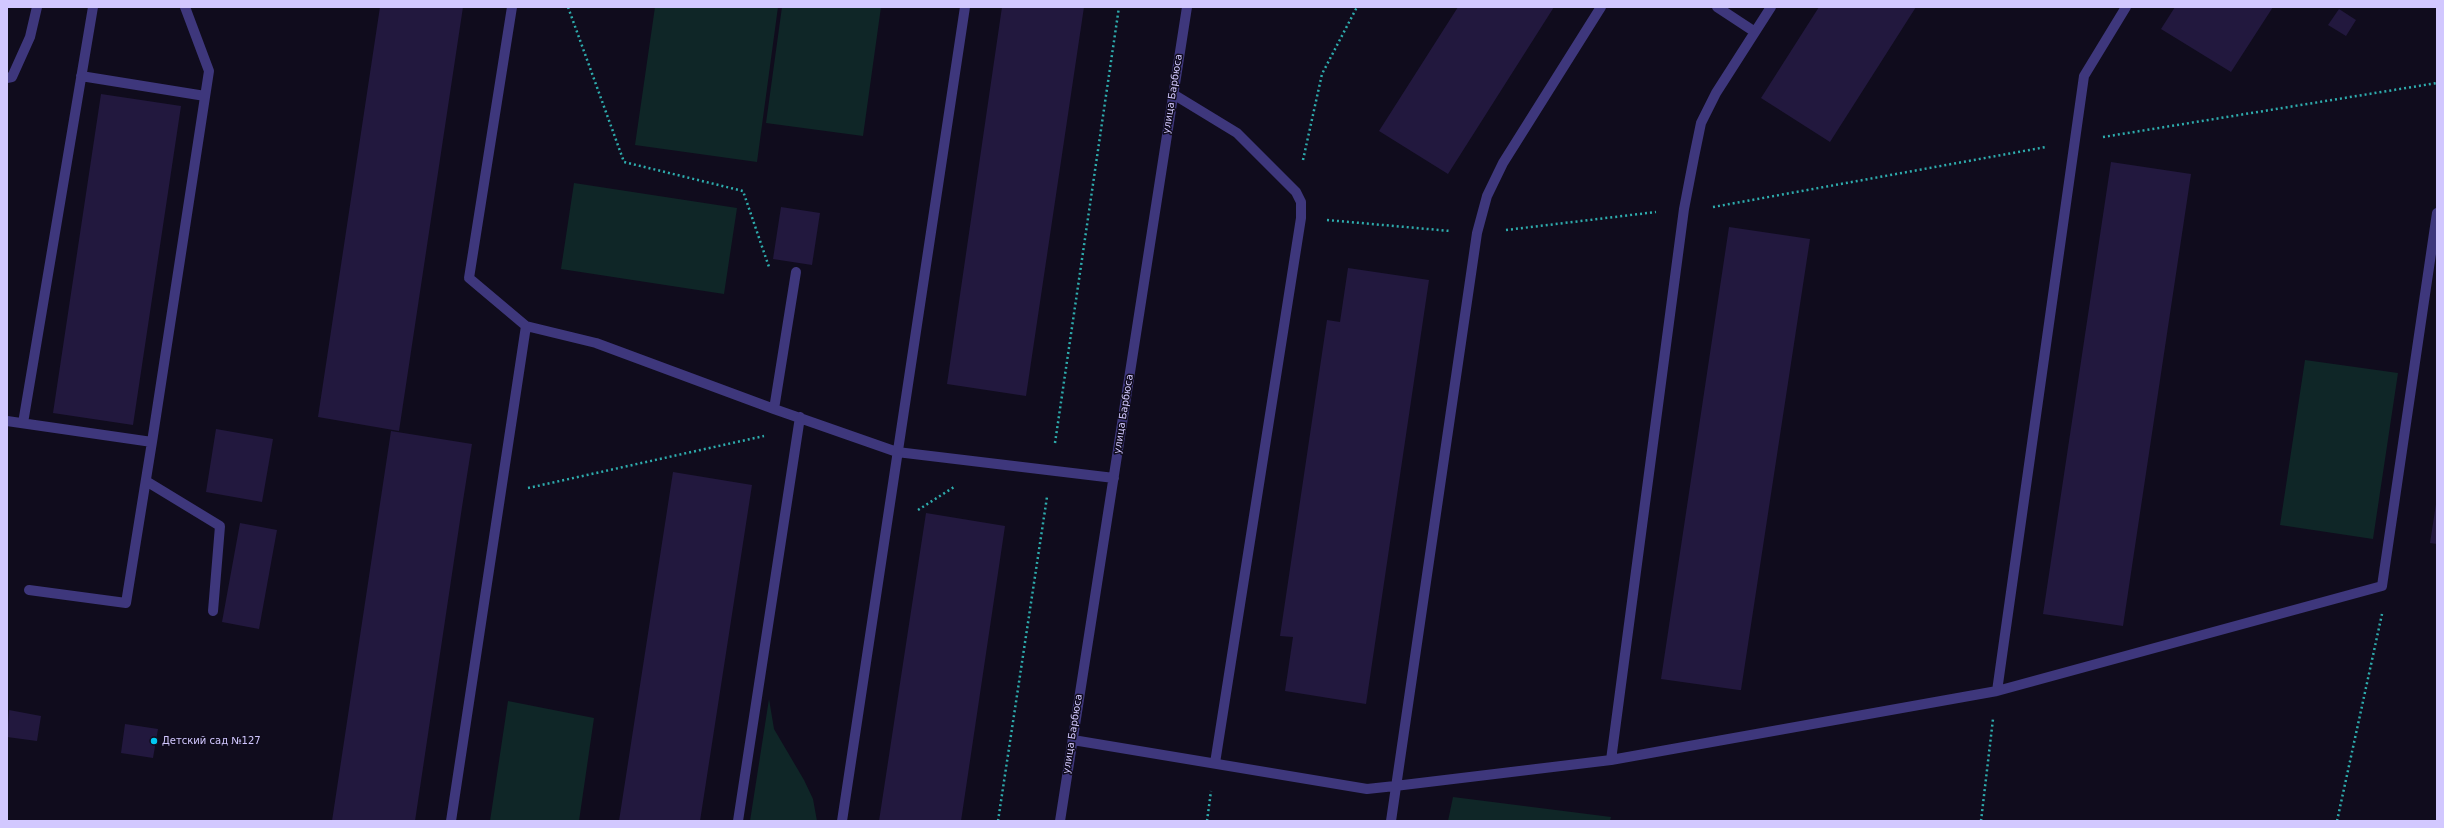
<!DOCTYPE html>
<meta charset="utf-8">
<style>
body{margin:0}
#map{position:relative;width:2444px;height:828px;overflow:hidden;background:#100c1d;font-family:"DejaVu Sans",sans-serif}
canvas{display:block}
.frame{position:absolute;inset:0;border:8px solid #d2c8ff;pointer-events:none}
</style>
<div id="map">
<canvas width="2444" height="828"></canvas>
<div class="frame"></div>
</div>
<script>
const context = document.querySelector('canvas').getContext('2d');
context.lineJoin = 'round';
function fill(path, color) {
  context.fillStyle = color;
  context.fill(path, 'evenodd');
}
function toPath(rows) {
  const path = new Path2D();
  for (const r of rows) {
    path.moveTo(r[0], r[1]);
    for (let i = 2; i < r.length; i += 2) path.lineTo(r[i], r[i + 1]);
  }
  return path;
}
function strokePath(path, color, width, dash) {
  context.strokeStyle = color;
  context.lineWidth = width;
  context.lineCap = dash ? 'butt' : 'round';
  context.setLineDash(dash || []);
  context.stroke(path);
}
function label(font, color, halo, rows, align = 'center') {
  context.font = font + ' "DejaVu Sans",sans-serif';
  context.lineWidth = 3;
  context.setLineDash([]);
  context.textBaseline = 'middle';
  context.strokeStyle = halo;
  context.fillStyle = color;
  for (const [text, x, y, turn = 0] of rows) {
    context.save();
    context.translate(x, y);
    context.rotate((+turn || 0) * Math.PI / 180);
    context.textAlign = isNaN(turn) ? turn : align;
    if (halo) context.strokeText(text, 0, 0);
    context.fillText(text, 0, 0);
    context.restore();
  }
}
const green = toPath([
 [655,7,778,7,757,162,635,145],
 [782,7,881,7,863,136,766,123],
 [574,183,737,208,724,294,561,269],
 [2305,360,2398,373,2373,539,2280,525],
 [769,699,774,729,804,780,813,799,817,821,750,821],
 [508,701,594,718,579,821,490,821],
 [1453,797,1611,817,1610,821,1448,821]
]);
const building = toPath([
 [380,7,463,7,399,431,318,417],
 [1002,7,1084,7,1026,396,947,384],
 [1458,7,1554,7,1448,174,1379,131],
 [1819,7,1916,7,1830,142,1761,98],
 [2175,7,2273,7,2231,72,2161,29],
 [2339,9,2356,20,2346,36,2328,25],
 [101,94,181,106,133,425,53,413],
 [2111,162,2191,174,2123,626,2043,614],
 [781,207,820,213,812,265,773,259],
 [1729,227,1810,239,1741,690,1739,690,1661,679],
 [1348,268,1429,280,1366,704,1285,691,1293,637,1280,636,1327,320,1340,322],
 [216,429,273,439,262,502,206,492],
 [391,431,472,444,462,507,415,821,332,821],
 [673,472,752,485,700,821,619,821],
 [2436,504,2437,504,2437,544,2430,543],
 [926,513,1005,526,961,821,879,821],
 [240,523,277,530,259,629,222,622],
 [9,710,41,716,37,741,7,737],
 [125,724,158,729,153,758,121,753]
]);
const path = toPath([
 [568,7,624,162,743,191,769,267],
 [2103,137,2437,83],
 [1303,160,1322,74,1357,7],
 [1713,207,2046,147],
 [1327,220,1450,231],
 [1506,230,1656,212],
 [1055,443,1119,7],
 [528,488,764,436],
 [918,510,954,487],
 [998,821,1047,497],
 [1207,821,1211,791],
 [1981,821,1993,719],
 [2337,821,2382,614]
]);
const minor = toPath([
 [512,7,469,278,526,326,596,343,774,409,897,452,1114,478],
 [1717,7,1755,32],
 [81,76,205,96],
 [7,78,12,77,30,37,37,7],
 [1173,94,1237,133,1296,192,1301,202,1301,218,1215,763],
 [774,409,796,272],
 [7,421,152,442,209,71,185,7],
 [23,423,93,7],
 [146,481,220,526,213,611],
 [29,590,126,603,152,442],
 [1997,691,2084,76,2126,7],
 [1073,740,1367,789,1395,786,1611,760,1997,691,2382,586,2437,213],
 [1611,760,1684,209,1694,157,1701,123,1716,93,1771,7],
 [451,821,526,326],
 [738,821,800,417],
 [842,821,965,7],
 [1060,821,1187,7],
 [1391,821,1477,233,1487,196,1503,163,1601,7]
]);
const markers = [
 [154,741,4,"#02c9f1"]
];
const streetNames = [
 ["улица Барбюса",1173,94,-81],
 ["улица Барбюса",1124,414,-81],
 ["улица Барбюса",1073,734,-81]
];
const poiNames = [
 ["Детский сад №127",162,741]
];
fill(green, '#0f2627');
fill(building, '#22183e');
strokePath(path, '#2eacad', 2.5, [2, 3]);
strokePath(minor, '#3e377c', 10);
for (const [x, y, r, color] of markers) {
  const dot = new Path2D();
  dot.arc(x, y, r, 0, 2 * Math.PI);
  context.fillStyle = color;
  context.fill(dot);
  strokePath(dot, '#100c1d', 1.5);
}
label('10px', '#d2c8ff', '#100c1d', streetNames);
label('10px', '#d2c8ff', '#100c1d', poiNames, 'left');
</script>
